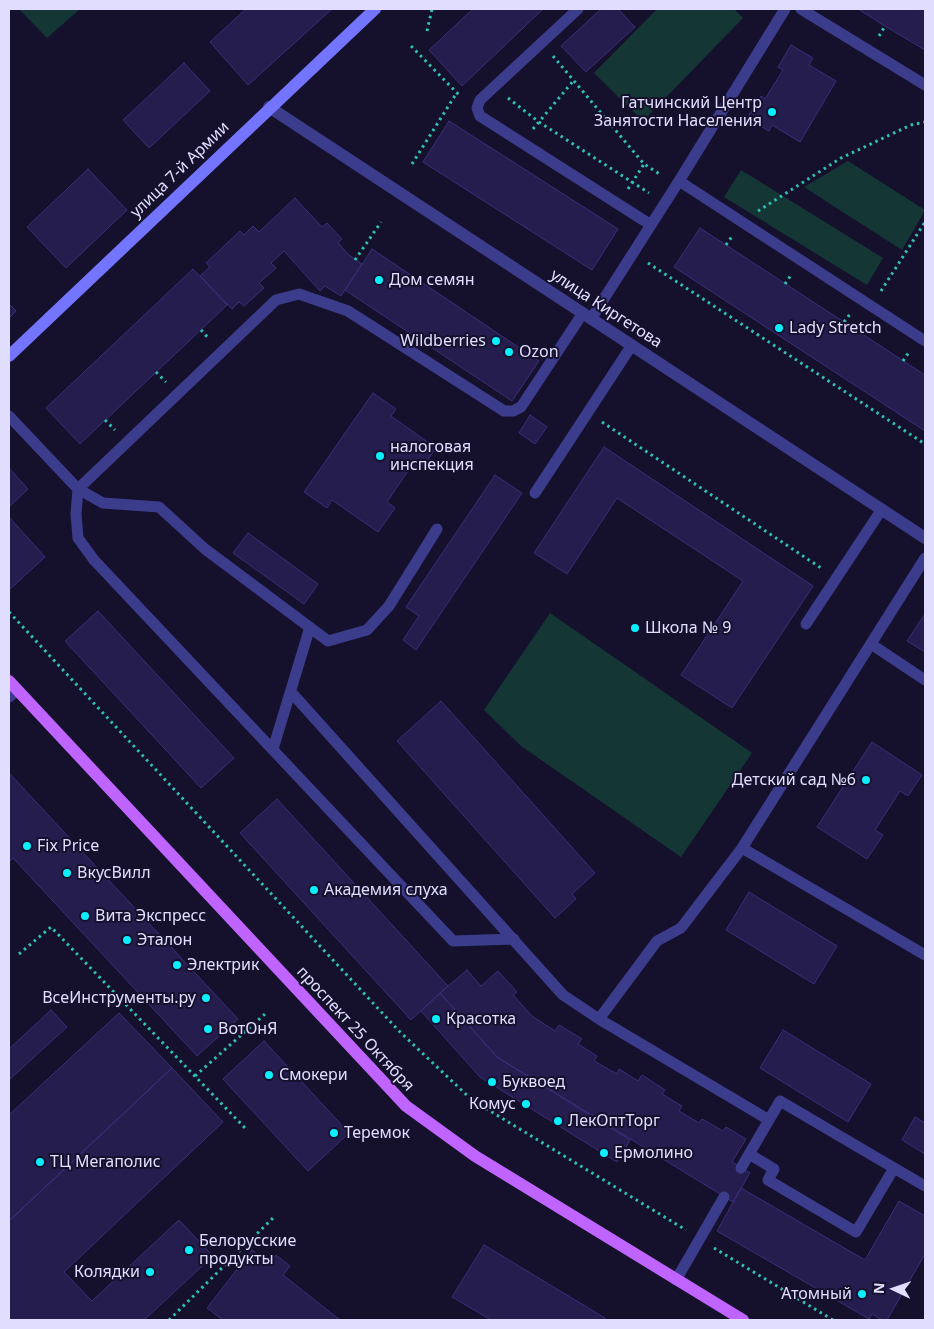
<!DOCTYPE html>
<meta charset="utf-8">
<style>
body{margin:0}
#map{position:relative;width:934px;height:1329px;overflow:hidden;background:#15112d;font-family:"Noto Sans",sans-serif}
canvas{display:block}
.frame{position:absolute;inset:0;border:10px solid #e0ddff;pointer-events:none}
.north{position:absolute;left:869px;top:1264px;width:50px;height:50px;-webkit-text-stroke:4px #15112d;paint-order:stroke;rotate:273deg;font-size:14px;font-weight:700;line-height:20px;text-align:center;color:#e0ddff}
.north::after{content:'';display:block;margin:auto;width:18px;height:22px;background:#e0ddff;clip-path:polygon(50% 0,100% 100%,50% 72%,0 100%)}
</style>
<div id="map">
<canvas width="934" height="1329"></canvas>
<div class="frame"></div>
<div class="north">N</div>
</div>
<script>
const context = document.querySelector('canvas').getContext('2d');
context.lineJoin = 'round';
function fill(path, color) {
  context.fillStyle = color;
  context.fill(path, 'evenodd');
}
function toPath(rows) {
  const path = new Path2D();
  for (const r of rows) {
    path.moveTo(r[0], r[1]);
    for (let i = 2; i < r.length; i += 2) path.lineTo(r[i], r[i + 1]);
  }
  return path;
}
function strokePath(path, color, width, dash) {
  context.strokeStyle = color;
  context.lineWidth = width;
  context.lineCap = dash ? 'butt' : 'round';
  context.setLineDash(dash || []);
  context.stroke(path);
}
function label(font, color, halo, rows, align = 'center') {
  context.font = font + ' "Noto Sans",sans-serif';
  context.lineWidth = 4;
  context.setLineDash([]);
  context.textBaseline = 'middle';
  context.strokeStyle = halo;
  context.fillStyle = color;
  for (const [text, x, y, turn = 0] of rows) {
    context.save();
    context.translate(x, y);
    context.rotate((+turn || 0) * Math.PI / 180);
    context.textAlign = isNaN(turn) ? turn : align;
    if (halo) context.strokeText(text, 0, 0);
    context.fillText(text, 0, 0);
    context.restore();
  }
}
const green = toPath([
 [19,9,80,9,47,38],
 [657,9,734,9,743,18,643,121,594,73],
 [848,161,925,210,902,250,804,187],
 [741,170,883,258,867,285,724,197],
 [550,613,752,753,681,857,521,746,484,710]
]);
const building = toPath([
 [246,9,332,9,248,85,210,42,246,9],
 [473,9,543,9,462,86,429,50,473,9],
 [601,9,618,9,635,27,586,72,561,46,601,9],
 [858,9,925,9,925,50,885,26,858,9],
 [791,45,813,58,809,65,836,81,800,142,772,125,769,131,747,118,761,96,765,99,783,70,778,67,791,45],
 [184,63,210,91,149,148,123,120,184,63],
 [449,121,618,229,592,270,423,162,449,121],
 [88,169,127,210,66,268,27,227,88,169],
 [295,198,322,227,327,223,342,239,338,243,349,255,362,264,341,296,325,286,320,291,284,251,271,263,276,268,259,283,264,288,244,306,239,302,232,309,200,276,210,267,206,263,240,231,244,235,253,226,259,232,295,198],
 [700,228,925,375,925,431,674,267,700,228],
 [372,249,539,361,512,401,345,290,372,249],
 [193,269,227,305,80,444,46,408,193,269],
 [9,304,16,311,9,318,9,304],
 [373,393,396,409,391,416,436,448,420,471,412,465,387,502,395,508,378,532,332,500,327,508,304,492,373,393],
 [530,415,547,427,535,444,519,433,530,415],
 [604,447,813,586,732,708,681,675,743,581,617,498,567,574,534,553,604,447],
 [9,468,28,489,9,507,9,468],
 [495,475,522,493,416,650,403,640,419,616,406,607,495,475],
 [9,517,45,557,9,590,9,517],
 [248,533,318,584,304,604,233,553,248,533],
 [98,611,234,758,201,788,65,641,98,611],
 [925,614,925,652,907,641,925,614],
 [441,701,595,873,572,894,576,899,555,918,397,741,441,701],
 [872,742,922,775,908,796,900,791,875,830,883,835,867,859,817,827,872,742],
 [9,773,238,1019,197,1056,13,858,9,862,9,773],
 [277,799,448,986,411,1020,240,833,277,799],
 [749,892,837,946,814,984,726,930,749,892],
 [467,970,481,986,498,971,517,992,513,995,532,1016,555,1031,559,1025,582,1039,578,1044,597,1056,594,1061,617,1074,619,1069,638,1081,642,1075,665,1090,662,1094,682,1106,679,1111,699,1123,702,1119,723,1131,726,1127,746,1139,732,1162,750,1173,733,1202,497,1057,440,993,467,970],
 [440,993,497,1057,630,1140,617,1162,480,1077,421,1011,440,993],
 [51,1010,67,1027,9,1080,9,1049,51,1010],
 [119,1013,172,1068,9,1221,9,1115,119,1013],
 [783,1030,871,1084,848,1122,760,1068,783,1030],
 [264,1041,349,1133,308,1171,223,1079,264,1041],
 [172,1068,223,1122,64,1272,92,1301,179,1220,213,1256,144,1320,9,1320,9,1221,172,1068],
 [915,1117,925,1123,925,1154,902,1140,915,1117],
 [741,1188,865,1260,899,1201,925,1216,925,1254,887,1320,882,1320,872,1314,869,1319,717,1231,741,1188],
 [484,1245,605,1318,604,1320,491,1320,452,1297,484,1245],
 [252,1250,269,1264,276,1255,290,1266,283,1275,340,1320,223,1320,207,1308,252,1250]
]);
const path = toPath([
 [427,31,432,9],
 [879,36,885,26],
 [411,46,461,97],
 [553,56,644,164,661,175],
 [508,98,539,122,649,193],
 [533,129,574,80],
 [412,164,456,94],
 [628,189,644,164],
 [758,211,841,158,911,125,925,122],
 [726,245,733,235],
 [355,260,381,222],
 [648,263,925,444],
 [785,284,791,275],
 [881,291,925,222],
 [844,322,850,314],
 [201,330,209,339],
 [903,361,909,352],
 [156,372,166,382],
 [105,420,115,430],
 [602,422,821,568],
 [9,612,399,1031,472,1100,686,1230],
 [19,954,51,927,245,1128],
 [195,1076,265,1014],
 [714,1248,833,1320],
 [169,1320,274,1217]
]);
const lane = toPath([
 [578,9,480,100,477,108,480,116,651,225],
 [801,9,925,85],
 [679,181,785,9],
 [591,319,679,181,925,341],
 [9,416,78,489,103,503,159,507,205,549,328,641,367,630,389,606,437,529],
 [535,493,632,345],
 [806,624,882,509],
 [871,644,925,680],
 [291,692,563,995,599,1019],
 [9,697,17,690],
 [273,749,310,627],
 [742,848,925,558],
 [514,939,453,941,94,560,78,538,76,514,78,489,276,300,299,294,348,311,504,411,513,411,521,407,583,313],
 [769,1120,780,1101,894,1168],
 [749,1154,774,1169,768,1180,856,1232,894,1168,925,1186],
 [741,1168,769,1120,599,1019,657,941,681,928,742,848,925,955],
 [676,1280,724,1197]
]);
const street = toPath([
 [269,107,925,538]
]);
const secondary = toPath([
 [9,356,375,9]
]);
const primary = toPath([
 [9,681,406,1106,475,1156,743,1320]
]);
const markers = [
 [772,112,5,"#09efff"],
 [379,280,5,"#09efff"],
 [779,328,5,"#09efff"],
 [496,341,5,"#09efff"],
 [509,352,5,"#09efff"],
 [380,456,5,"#09efff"],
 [635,628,5,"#09efff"],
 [866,780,5,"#09efff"],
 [27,846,5,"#09efff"],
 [67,873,5,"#09efff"],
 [314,890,5,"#09efff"],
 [85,916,5,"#09efff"],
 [127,940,5,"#09efff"],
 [177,965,5,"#09efff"],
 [206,998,5,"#09efff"],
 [436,1019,5,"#09efff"],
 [208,1029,5,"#09efff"],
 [269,1075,5,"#09efff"],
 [492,1082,5,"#09efff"],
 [526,1104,5,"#09efff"],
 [558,1121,5,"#09efff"],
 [334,1133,5,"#09efff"],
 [604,1153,5,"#09efff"],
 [40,1162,5,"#09efff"],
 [189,1250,5,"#09efff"],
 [150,1272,5,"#09efff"],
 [862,1294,5,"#09efff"]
];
const poiNames = [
 ["Гатчинский Центр",762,103,"right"],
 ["Занятости Населения",762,121,"right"],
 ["Дом семян",389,280],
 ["Lady Stretch",789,328],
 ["Wildberries",486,341,"right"],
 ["Ozon",519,352],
 ["налоговая",390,447],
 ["инспекция",390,465],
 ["Школа № 9",645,628],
 ["Детский сад №6",856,780,"right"],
 ["Fix Price",37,846],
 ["ВкусВилл",77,873],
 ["Академия слуха",324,890],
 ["Вита Экспресс",95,916],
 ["Эталон",137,940],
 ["Электрик",187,965],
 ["ВсеИнструменты.ру",196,998,"right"],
 ["Красотка",446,1019],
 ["ВотОнЯ",218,1029],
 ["Смокери",279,1075],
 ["Буквоед",502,1082],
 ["Комус",516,1104,"right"],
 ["ЛекОптТорг",568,1121],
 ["Теремок",344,1133],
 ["Ермолино",614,1153],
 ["ТЦ Мегаполис",50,1162],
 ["Белорусские",199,1241],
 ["продукты",199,1259],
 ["Колядки",140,1272,"right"],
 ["Атомный",852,1294,"right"]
];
const streetNames = [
 ["улица 7-й Армии",180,170,-44],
 ["улица Киргетова",606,309,33],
 ["проспект 25 Октября",355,1029,47]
];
fill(green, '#143735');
fill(building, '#251d4e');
strokePath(building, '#3b2e7b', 1);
strokePath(path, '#2fc1b3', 3, [2.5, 4]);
strokePath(lane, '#3c3c8c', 11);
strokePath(street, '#3c3c8c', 12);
strokePath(secondary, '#7475ff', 12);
strokePath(primary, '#c064ff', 12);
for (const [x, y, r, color] of markers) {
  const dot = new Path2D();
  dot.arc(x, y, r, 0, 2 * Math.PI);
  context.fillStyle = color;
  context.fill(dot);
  strokePath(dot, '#15112d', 2);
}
label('16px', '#e0ddff', '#15112d', poiNames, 'left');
label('16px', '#e0ddff', '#15112d', streetNames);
</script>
